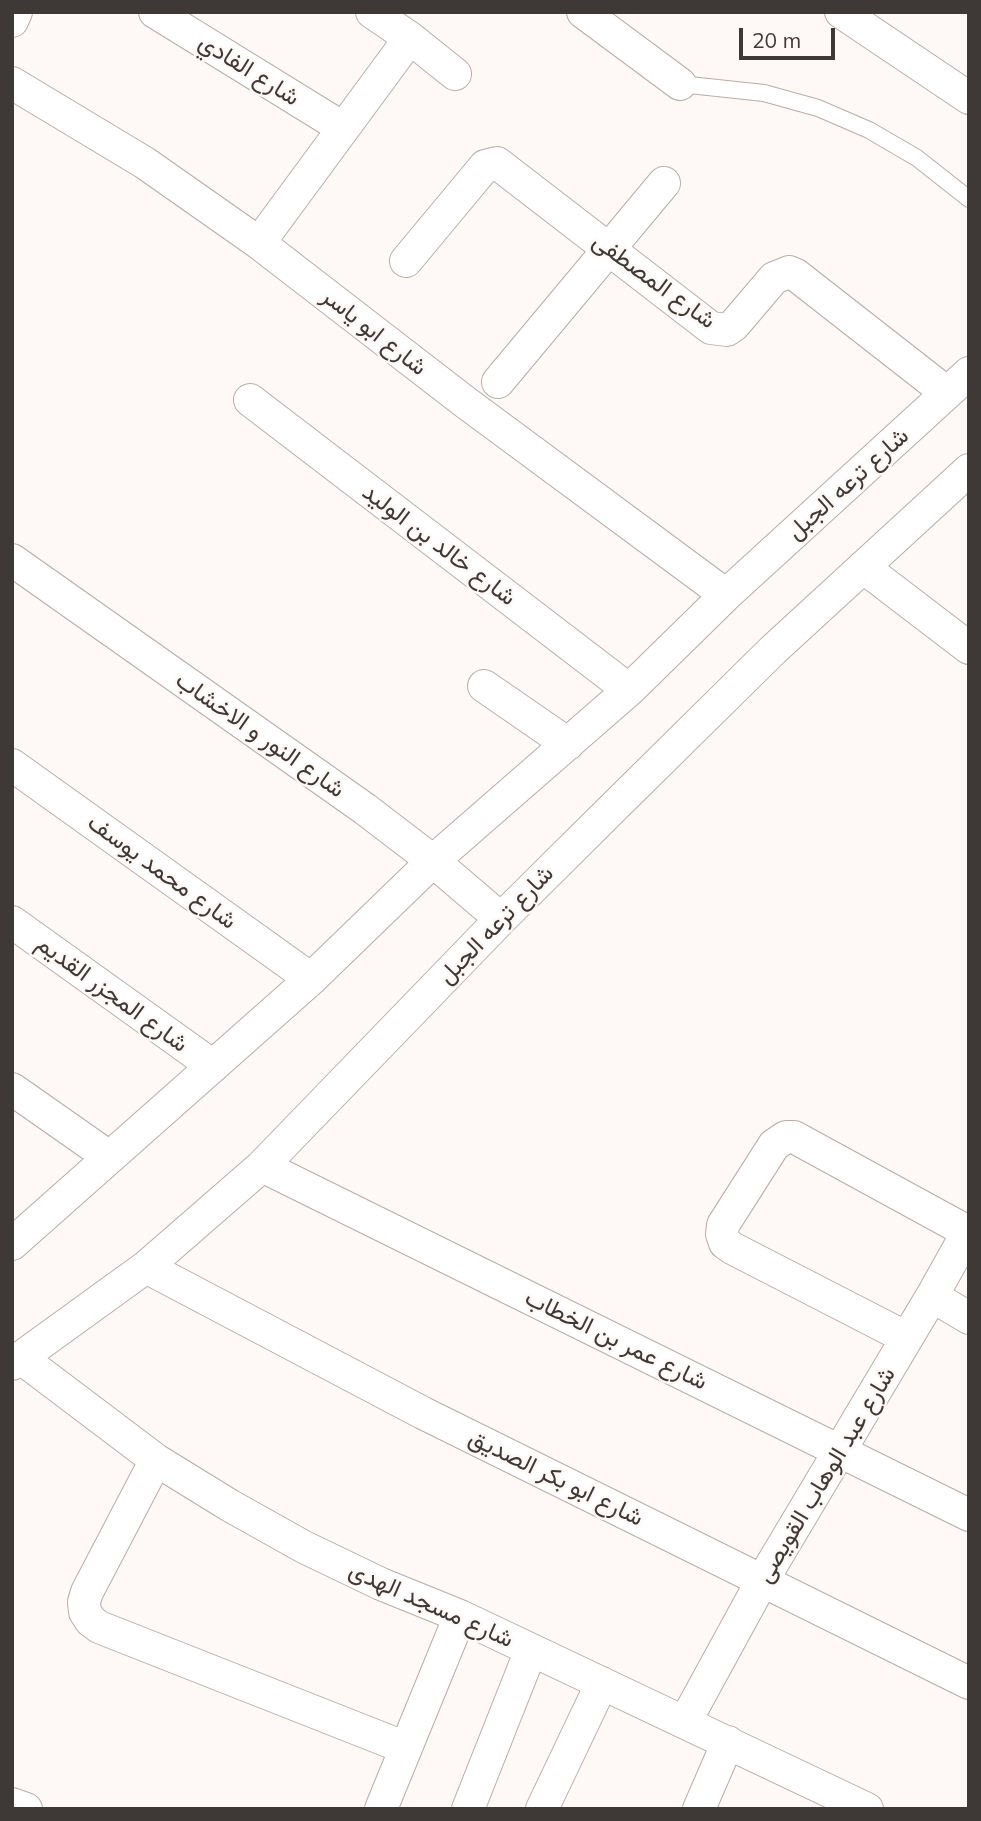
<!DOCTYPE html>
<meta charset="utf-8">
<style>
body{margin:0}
#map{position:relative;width:981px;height:1821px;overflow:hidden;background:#fef8f6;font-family:Mulish,sans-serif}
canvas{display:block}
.frame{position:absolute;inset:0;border:14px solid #3e3937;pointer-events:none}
.scale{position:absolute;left:739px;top:28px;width:96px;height:32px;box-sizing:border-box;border:4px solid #3e3937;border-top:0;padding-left:9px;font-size:21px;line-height:24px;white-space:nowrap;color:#3e3937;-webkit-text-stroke:5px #fef8f6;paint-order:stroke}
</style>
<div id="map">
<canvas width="981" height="1821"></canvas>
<div class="frame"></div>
<div class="scale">20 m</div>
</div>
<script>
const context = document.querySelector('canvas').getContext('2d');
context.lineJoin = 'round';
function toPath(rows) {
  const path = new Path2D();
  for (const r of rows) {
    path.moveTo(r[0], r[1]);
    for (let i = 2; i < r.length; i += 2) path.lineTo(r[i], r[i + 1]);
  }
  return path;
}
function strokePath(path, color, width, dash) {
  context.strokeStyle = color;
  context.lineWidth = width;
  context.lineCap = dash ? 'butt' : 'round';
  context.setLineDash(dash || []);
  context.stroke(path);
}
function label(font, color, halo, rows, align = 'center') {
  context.font = font + ' Mulish,Vazirmatn,sans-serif';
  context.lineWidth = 5;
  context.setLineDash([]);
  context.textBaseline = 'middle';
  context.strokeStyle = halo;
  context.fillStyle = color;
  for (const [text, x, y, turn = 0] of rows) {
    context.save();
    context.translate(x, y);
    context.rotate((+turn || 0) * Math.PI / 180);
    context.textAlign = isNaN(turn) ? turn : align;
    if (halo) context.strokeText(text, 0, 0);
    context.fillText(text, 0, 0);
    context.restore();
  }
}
const lane = toPath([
 [680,84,764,93,818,108,869,130,917,158,969,199]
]);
const street = toPath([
 [155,12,343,128],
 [372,12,410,38,455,74],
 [583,12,680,84],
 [841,12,969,98],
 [12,21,16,12],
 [12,83,145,163,259,243,465,402,726,595],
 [259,243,410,38],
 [406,261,485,166,497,163,711,328,727,330,734,325,774,278,789,272,796,275,947,393],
 [498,382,664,183],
 [250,400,629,690],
 [12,560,365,809,433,861,501,919],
 [863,567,969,648],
 [484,686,568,744],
 [12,765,311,979],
 [12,922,213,1066],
 [12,1089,109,1157],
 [262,1166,969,1515],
 [12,1244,311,979,433,861,629,690,726,595,969,373],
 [146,1267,423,1413,969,1683],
 [932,1296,969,1318],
 [907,1338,732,1248,725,1243,722,1234,723,1225,774,1145,786,1137,794,1137,968,1232],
 [21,1358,156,1460,229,1505,304,1547,381,1584,460,1616,867,1809],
 [12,1364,146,1267,262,1166,501,919,622,799,773,650,969,470],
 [156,1460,87,1592,84,1602,85,1612,91,1621,99,1627,406,1748],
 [685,1722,762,1581,932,1296,969,1230],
 [12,1804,26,1809],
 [381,1809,460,1616],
 [468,1809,531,1650],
 [542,1809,602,1683],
 [699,1809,728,1742]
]);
const streetNames = [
 ["شارع الفادي",249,70,32],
 ["شارع المصطفى",654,281,36],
 ["شارع ابو ياسر",374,332,38],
 ["شارع ترعه الجبل",848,484,-42],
 ["شارع خالد بن الوليد",439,545,37],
 ["شارع النور و الاخشاب",260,735,35],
 ["شارع محمد يوسف",162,872,36],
 ["شارع ترعه الجبل",496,925,-46],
 ["شارع المجزر القديم",112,994,36],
 ["شارع عمر بن الخطاب",616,1340,26],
 ["شارع عبد الوهاب القويصى",826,1475,-59],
 ["شارع ابو بكر الصديق",556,1478,26],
 ["شارع مسجد الهدى",431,1605,24]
];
strokePath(lane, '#b9ada7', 18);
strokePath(street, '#b9ada7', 34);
strokePath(lane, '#fff', 16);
strokePath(street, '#fff', 32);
label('24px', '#3e3937', '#fef8f6', streetNames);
</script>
